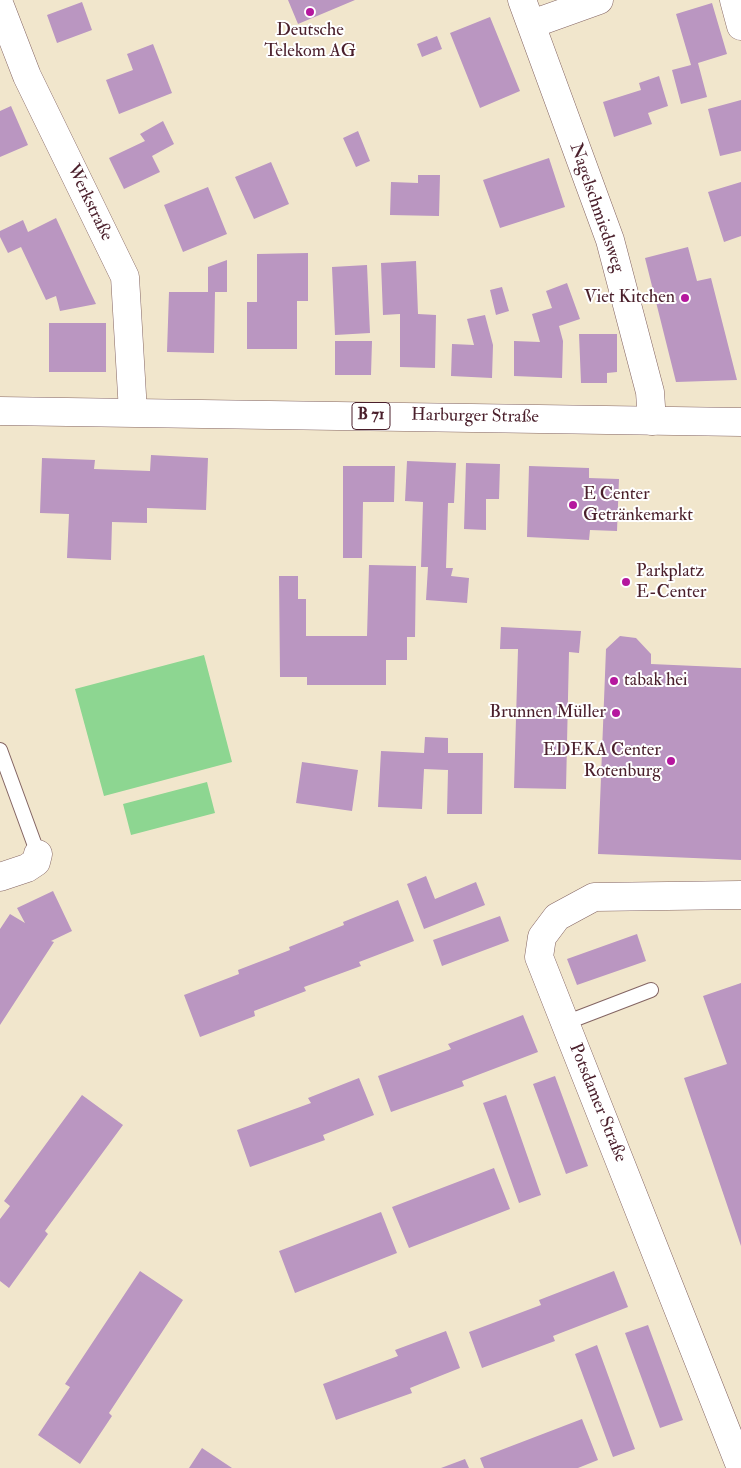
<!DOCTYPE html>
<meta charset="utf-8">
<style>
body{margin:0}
canvas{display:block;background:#f1e6cc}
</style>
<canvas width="741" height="1468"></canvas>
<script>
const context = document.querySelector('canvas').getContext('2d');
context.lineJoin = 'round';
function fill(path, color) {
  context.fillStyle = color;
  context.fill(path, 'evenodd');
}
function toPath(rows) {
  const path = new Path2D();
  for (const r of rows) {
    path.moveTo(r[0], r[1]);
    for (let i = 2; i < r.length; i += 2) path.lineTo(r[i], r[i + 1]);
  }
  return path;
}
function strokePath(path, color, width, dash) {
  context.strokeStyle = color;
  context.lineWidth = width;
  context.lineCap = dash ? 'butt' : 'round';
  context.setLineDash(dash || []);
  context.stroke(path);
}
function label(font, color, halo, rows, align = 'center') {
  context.font = font + ' "IM FELL Double Pica",serif';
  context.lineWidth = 4;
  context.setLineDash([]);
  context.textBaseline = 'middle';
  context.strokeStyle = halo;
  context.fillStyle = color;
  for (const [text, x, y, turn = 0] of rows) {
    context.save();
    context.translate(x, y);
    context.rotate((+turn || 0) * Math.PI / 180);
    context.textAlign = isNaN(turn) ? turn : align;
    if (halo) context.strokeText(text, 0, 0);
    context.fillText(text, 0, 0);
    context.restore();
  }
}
const green = toPath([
 [204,655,232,762,104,796,75,689],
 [207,782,215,813,131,835,123,804]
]);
const building = toPath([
 [288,0,355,0,298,24],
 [82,2,92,30,57,43,47,15],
 [712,3,727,54,698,63,707,97,681,104,672,70,691,65,676,14],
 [490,17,520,91,480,108,450,33],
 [437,36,442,49,422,57,417,44],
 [153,44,172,93,119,114,106,80,133,70,127,54],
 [659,76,668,106,648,113,652,124,614,137,603,102,641,90,639,83],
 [741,100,741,151,720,156,708,109],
 [11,106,28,145,0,157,0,111],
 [163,121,174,144,152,156,160,172,124,189,109,158,145,141,140,134],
 [358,131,370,161,356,167,343,138],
 [549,158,565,207,500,228,483,180],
 [271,162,289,204,254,219,235,177],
 [418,175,440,175,439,216,390,215,391,182,418,183],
 [741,182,741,236,724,242,708,192],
 [208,187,227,234,183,252,164,205],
 [56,218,86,283,96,304,60,311,56,296,46,300,21,247,8,253,0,237,0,231,23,220,28,232],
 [688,247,697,281,711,278,737,380,676,382,645,258],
 [308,253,308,301,297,301,297,349,247,349,247,302,257,302,257,254],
 [227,260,227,292,215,292,214,353,167,352,169,292,208,292,208,267],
 [416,261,418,314,436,315,435,368,400,367,400,314,383,315,381,263],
 [367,265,370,333,335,335,332,267],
 [567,283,580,319,559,326,563,341,562,378,514,376,514,341,540,342,532,314,552,308,546,291],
 [502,287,509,311,496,315,490,290],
 [485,315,493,345,492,378,451,376,452,344,474,345,467,319],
 [49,323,106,323,106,372,49,372],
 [579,334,617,334,617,372,607,373,607,383,581,383],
 [335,341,372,341,371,375,335,375],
 [151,455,208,458,206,510,147,508,147,523,112,522,111,560,67,558,69,514,40,513,42,458,95,460,94,469,150,471],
 [407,461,456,463,454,503,448,503,446,568,453,568,451,576,469,578,467,603,426,600,428,567,421,567,423,502,405,501],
 [466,463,500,464,499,499,486,499,486,530,464,529],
 [343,466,395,466,394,502,363,502,362,558,343,558],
 [529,466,589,468,589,478,619,479,617,531,590,530,589,540,527,537],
 [369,565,416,566,415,637,407,637,407,660,386,660,386,685,307,685,307,677,280,677,279,576,298,576,298,599,306,599,306,636,367,636],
 [501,627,581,631,579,653,569,652,566,789,514,788,518,649,500,649],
 [620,636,636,638,651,654,651,664,741,668,741,860,598,854,606,649],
 [425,737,448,738,448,753,483,753,482,814,447,814,448,770,424,769,422,809,378,807,381,751,424,753],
 [302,762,358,770,352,811,296,803],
 [426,876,435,899,476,882,485,905,424,929,407,884],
 [53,891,72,931,51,941,54,942,0,1025,0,929,10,914,25,923,17,908],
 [398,900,414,941,359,962,361,966,304,987,306,991,254,1011,255,1016,200,1037,184,995,239,974,238,970,290,950,289,947,344,925,343,922],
 [500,916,509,941,442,966,433,940],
 [637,934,646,961,577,985,567,959],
 [741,983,741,1246,684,1078,727,1064,703,996],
 [523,1015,538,1052,462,1081,464,1086,391,1112,378,1076,451,1049,448,1044],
 [555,1076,588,1166,566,1174,533,1084],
 [359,1078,374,1115,323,1135,325,1140,250,1167,237,1130,311,1103,308,1098],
 [82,1095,123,1125,45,1231,48,1234,9,1288,0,1281,0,1219,10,1206,4,1201],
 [506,1095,541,1195,519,1203,483,1103],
 [494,1168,510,1209,409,1248,392,1207],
 [381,1212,397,1253,295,1293,279,1251],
 [140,1271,183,1300,109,1413,112,1416,80,1464,38,1435,70,1387,65,1384],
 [614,1271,628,1307,553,1336,555,1341,482,1368,469,1332,541,1305,539,1300],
 [648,1325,683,1420,660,1428,625,1333],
 [446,1331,460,1368,410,1388,412,1393,336,1420,323,1384,398,1356,395,1350],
 [597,1345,635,1449,613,1457,575,1354],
 [582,1419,598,1460,578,1468,484,1468,480,1458],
 [202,1448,232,1468,189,1468],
 [465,1459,469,1468,441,1468]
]);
const lane = toPath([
 [0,750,38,854],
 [565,1023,651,990]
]);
const street = toPath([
 [522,0,610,240,650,392,652,421],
 [734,0,741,26],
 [0,6,27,76,125,277,133,412],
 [532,24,599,0],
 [0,877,27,868,36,862,38,854],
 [741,1468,539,957,542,937,557,917,594,897,741,895]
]);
const primary = toPath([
 [0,411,741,422]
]);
const markers = [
 [310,12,5,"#b5179e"],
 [685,298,5,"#b5179e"],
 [573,505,5,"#b5179e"],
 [626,582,5,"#b5179e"],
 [614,681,5,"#b5179e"],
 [616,713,5,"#b5179e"],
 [671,761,5,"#b5179e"]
];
const shields = [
 [371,416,38]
];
const shieldNames = [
 ["B 71",371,416]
];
const poiNames = [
 ["Deutsche",310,31,"center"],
 ["Telekom AG",310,52,"center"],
 ["Viet Kitchen",675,298],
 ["E Center",583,495,"left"],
 ["Getränkemarkt",583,516,"left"],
 ["Parkplatz",636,572,"left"],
 ["E-Center",636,593,"left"],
 ["tabak hei",624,681,"left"],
 ["Brunnen Müller",606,713],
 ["EDEKA Center",661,751],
 ["Rotenburg",661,772]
];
const streetNames = [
 ["Werkstraße",89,203,64],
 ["Nagelschmiedsweg",596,208,71],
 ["Harburger Straße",475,417,1],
 ["Potsdamer Straße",597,1103,68]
];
fill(green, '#8dd691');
fill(building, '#ba96c1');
strokePath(lane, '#846563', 16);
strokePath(street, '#846563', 29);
strokePath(primary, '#846563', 29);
strokePath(lane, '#fff', 14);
strokePath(street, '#fff', 28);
strokePath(primary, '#fff', 28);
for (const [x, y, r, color] of markers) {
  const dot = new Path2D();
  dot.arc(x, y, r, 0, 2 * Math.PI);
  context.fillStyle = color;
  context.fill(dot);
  strokePath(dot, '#fff', 2);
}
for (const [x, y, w] of shields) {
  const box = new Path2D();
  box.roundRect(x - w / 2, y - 13.5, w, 27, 4);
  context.fillStyle = '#fff';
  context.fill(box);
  strokePath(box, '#4a1f2b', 1);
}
label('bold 16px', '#4a1f2b', null, shieldNames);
label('18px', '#4a1f2b', '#fff', poiNames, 'right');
label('18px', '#4a1f2b', '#fff', streetNames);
</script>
